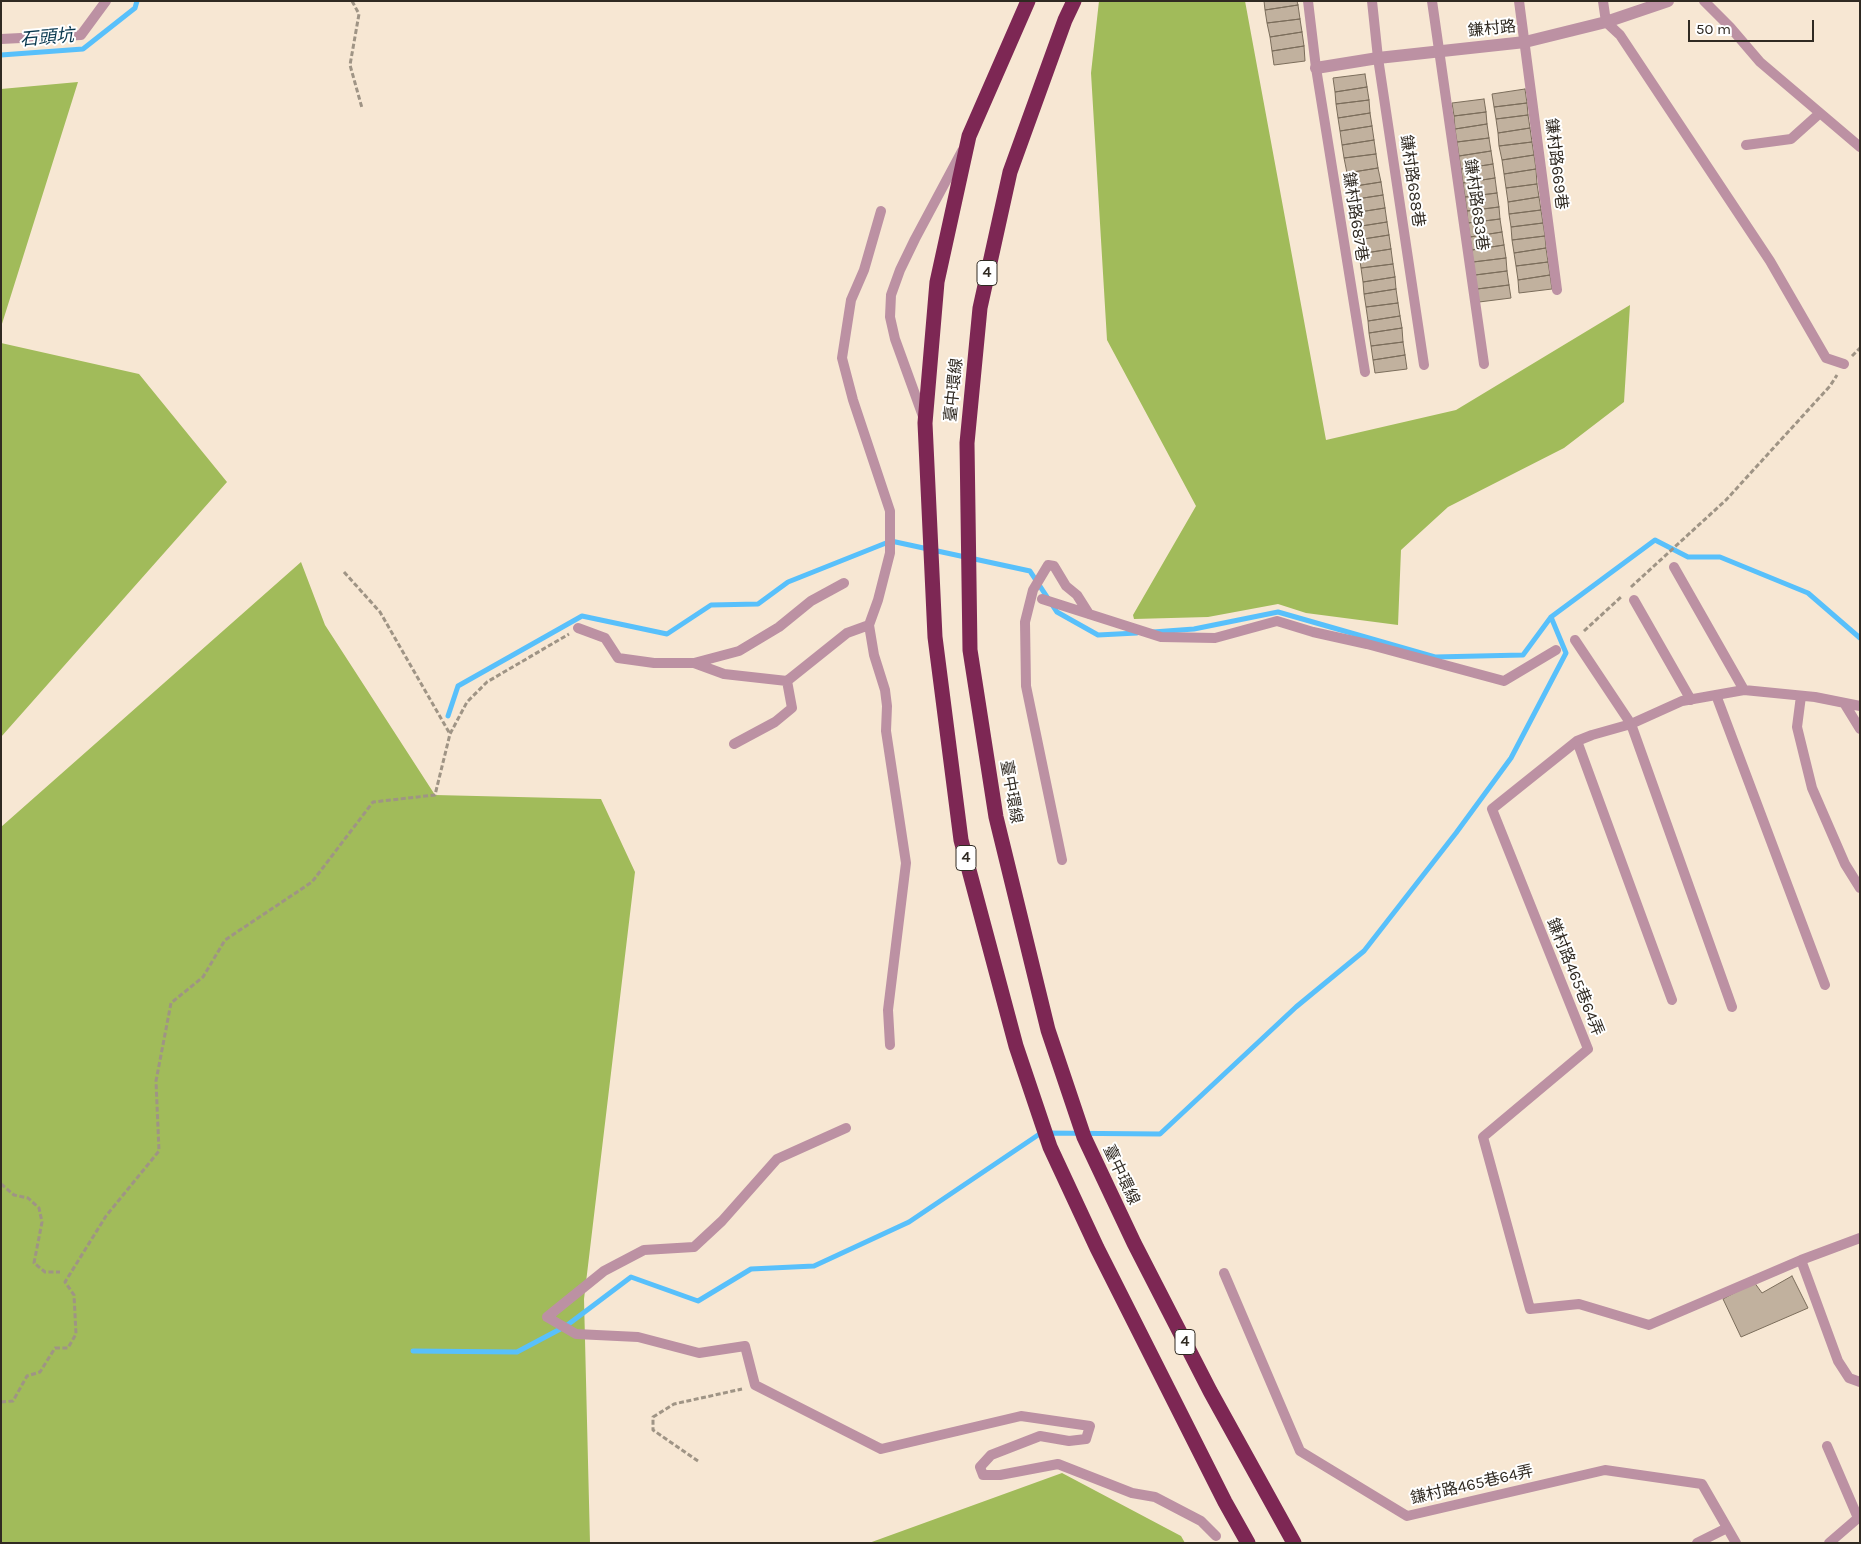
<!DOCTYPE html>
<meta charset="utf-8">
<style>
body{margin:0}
#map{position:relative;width:1861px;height:1544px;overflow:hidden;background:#f7e7d3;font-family:Karla,sans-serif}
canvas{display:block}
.frame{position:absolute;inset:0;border:2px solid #302a22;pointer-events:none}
.scale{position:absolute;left:1688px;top:20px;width:126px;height:22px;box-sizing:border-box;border:2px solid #302a22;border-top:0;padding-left:6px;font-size:15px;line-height:18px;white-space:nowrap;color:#302a22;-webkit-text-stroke:4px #fff;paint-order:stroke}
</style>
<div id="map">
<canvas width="1861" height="1544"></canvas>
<div class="frame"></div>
<div class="scale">50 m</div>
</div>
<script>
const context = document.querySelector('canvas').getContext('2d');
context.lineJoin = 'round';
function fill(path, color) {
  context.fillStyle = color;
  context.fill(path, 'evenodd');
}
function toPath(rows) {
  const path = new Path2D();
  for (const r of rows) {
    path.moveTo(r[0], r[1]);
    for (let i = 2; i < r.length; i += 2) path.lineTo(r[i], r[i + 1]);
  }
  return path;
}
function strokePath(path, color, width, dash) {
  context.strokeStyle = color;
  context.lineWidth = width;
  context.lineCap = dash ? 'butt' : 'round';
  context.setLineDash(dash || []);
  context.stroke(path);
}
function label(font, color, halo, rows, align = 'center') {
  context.font = font + ' Karla,"Noto Sans TC",sans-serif';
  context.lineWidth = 4;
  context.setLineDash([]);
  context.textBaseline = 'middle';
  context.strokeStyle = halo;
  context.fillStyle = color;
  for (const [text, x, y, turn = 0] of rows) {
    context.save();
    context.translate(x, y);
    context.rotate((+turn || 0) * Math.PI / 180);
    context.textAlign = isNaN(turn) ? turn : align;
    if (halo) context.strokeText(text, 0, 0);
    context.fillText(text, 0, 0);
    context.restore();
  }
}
const forest = toPath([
 [1099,1,1245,1,1326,440,1456,410,1630,305,1624,402,1564,448,1448,507,1401,550,1398,625,1306,613,1278,604,1208,617,1134,619,1133,615,1196,506,1107,340,1091,73],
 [78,82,1,327,1,89],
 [1,343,139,374,227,482,1,737],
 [301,562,325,625,435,795,601,799,635,872,584,1299,590,1543,1,1543,1,827],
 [1062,1473,1181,1536,1185,1543,869,1543]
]);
const stream = toPath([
 [1,55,83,49,135,8,137,1],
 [1153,632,1194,629,1278,612,1435,657,1523,655,1551,617,1655,540,1688,557,1720,557,1808,593,1860,638],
 [448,716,458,686,582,616,667,634,711,605,758,604,788,582,891,541,1030,571,1057,612,1098,635,1137,633],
 [413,1351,517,1352,566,1326,631,1277,698,1301,751,1269,814,1266,909,1222,1041,1133,1160,1134,1296,1007,1364,951,1456,833,1511,758,1566,653,1551,617]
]);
const building = toPath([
 [1264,1,1297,1,1298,5,1265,10,1264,1],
 [1298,5,1300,19,1267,23,1265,10,1298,5],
 [1300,19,1302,32,1270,37,1267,23,1300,19],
 [1302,32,1304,46,1272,51,1270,37,1302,32],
 [1304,46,1305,61,1274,65,1272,51,1304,46],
 [1365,74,1367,87,1335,92,1333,78,1365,74],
 [1367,87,1369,100,1336,104,1335,92,1367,87],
 [1525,89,1527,103,1494,107,1492,94,1525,89],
 [1484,99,1486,112,1454,116,1452,103,1484,99],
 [1369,100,1370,113,1338,118,1336,104,1369,100],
 [1527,103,1528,115,1496,119,1494,107,1527,103],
 [1486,112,1487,124,1455,129,1454,116,1486,112],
 [1370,113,1372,126,1340,131,1338,118,1370,113],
 [1528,115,1530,128,1498,133,1496,119,1528,115],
 [1487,124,1489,138,1457,142,1455,129,1487,124],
 [1372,126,1374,140,1342,145,1340,131,1372,126],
 [1530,128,1532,142,1499,146,1498,133,1530,128],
 [1489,138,1491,151,1459,156,1457,142,1489,138],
 [1374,140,1376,154,1344,158,1342,145,1374,140],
 [1532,142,1534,155,1502,160,1499,146,1532,142],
 [1491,151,1493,164,1461,169,1459,156,1491,151],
 [1376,154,1378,168,1347,173,1344,158,1376,154],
 [1534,155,1536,169,1504,174,1502,160,1534,155],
 [1493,164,1495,178,1463,183,1461,169,1493,164],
 [1378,168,1381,182,1349,187,1347,173,1378,168],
 [1536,169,1537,184,1506,188,1504,174,1536,169],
 [1495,178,1497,193,1465,197,1463,183,1495,178],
 [1381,182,1383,195,1350,200,1349,187,1381,182],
 [1537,184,1539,197,1508,202,1506,188,1537,184],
 [1497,193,1499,207,1467,211,1465,197,1497,193],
 [1383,195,1385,208,1353,213,1350,200,1383,195],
 [1539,197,1541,210,1509,214,1508,202,1539,197],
 [1499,207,1500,219,1468,223,1467,211,1499,207],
 [1385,208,1387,222,1355,227,1353,213,1385,208],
 [1541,210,1543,223,1511,227,1509,214,1541,210],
 [1500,219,1502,232,1470,237,1468,223,1500,219],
 [1387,222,1389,235,1357,240,1355,227,1387,222],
 [1543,223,1545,236,1512,240,1511,227,1543,223],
 [1502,232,1504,245,1472,250,1470,237,1502,232],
 [1389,235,1391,249,1359,254,1357,240,1389,235],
 [1545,236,1546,248,1514,253,1512,240,1545,236],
 [1504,245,1506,258,1473,262,1472,250,1504,245],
 [1546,248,1548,262,1516,266,1514,253,1546,248],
 [1391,249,1393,264,1361,268,1359,254,1391,249],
 [1506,258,1507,271,1475,275,1473,262,1506,258],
 [1548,262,1550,275,1518,280,1516,266,1548,262],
 [1393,264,1395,277,1363,282,1361,268,1393,264],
 [1507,271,1509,285,1477,289,1475,275,1507,271],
 [1550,275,1552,289,1519,293,1518,280,1550,275],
 [1395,277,1396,289,1364,294,1363,282,1395,277],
 [1509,285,1511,298,1479,302,1477,289,1509,285],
 [1396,289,1398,303,1366,307,1364,294,1396,289],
 [1398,303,1400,316,1368,321,1366,307,1398,303],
 [1400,316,1402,328,1369,333,1368,321,1400,316],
 [1402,328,1403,342,1371,346,1369,333,1402,328],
 [1403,342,1405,355,1373,360,1371,346,1403,342],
 [1405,355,1407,369,1375,373,1373,360,1405,355],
 [1792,1276,1808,1308,1741,1337,1723,1299,1754,1282,1762,1293,1792,1276]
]);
const path = toPath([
 [352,1,359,14,350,65,362,108],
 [1852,356,1860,348],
 [344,572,380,612,450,734],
 [1631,587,1726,500,1830,386,1837,375],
 [1584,631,1621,597],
 [1,1184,14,1195,28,1198,39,1208,42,1222,34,1263,45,1272,60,1272],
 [1,1402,13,1401,27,1376,40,1372,55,1348,68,1348,76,1334,74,1295,65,1282,106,1216,159,1151,156,1081,171,1003,203,977,225,940,312,882,373,802,435,795,450,734,467,702,487,682,569,634],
 [698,1461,653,1430,653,1417,674,1404,742,1389]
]);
const lane = toPath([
 [1308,1,1316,68,1365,372],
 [1372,1,1378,58,1424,365],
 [1432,1,1484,364],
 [1519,1,1557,290],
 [1603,1,1606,22,1620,35,1770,261,1826,358,1844,364],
 [1704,1,1730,27,1760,62,1860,147],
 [1,39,81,35,106,1],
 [1746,145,1791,139,1820,113],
 [881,211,864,270,851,300,842,358,853,400,890,511,890,553,878,600,869,625,874,655,885,690,887,706,886,731,906,863,888,1010,890,1045],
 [924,419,895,339,890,317,891,295,900,270,915,239,962,151],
 [1674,567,1744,690],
 [1042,599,1161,637,1215,638,1277,621,1313,632,1367,644,1504,681,1556,650],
 [1634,600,1691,700],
 [578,628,605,638,618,658,654,663,694,663,739,651,779,627,811,601,844,583],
 [1575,640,1631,724,1732,1007],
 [694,663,724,674,787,681,847,633,869,625],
 [1716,695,1825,985],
 [1801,696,1797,727,1812,788,1845,864,1860,888],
 [1844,703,1860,729],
 [1860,706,1815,697,1744,690,1682,701,1631,724,1592,735,1577,741,1492,809,1588,1049,1483,1137,1530,1309,1579,1304,1649,1325,1801,1260,1860,1238],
 [1577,741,1672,1000],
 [734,744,775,722,792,708,787,681],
 [1062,860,1026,686,1025,622,1033,590,1048,565,1054,566,1066,586,1077,595,1089,614],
 [846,1128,777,1159,722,1221,694,1247,644,1250,604,1271,547,1317,576,1334,638,1337,699,1353,745,1346,755,1385,881,1449,1021,1416,1090,1426,1086,1439,1069,1441,1040,1436,991,1455,980,1467,983,1475,1000,1475,1058,1464,1132,1493,1155,1497,1201,1521,1216,1536],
 [1801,1260,1838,1361,1849,1378,1860,1382],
 [1224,1273,1300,1451,1407,1516,1605,1470,1702,1484,1736,1543],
 [1827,1446,1858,1518],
 [1697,1543,1727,1528],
 [1829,1543,1858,1518,1860,1518]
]);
const street = toPath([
 [1316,68,1378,58,1525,42,1606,22,1668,1]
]);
const highway = toPath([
 [1028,1,969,136,937,282,925,423,935,637,961,840,1016,1046,1050,1147,1097,1248,1225,1502,1248,1543],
 [1074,1,1065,20,1010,172,980,308,967,443,970,650,996,817,1048,1030,1084,1137,1134,1243,1210,1391,1294,1543]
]);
const shields = [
 [987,273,20],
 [966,858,20],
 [1185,1342,20]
];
const shieldNames = [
 ["4",987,273],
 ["4",966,858],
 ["4",1185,1342]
];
const streetNames = [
 ["鎌村路",1492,29,-6],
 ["鎌村路669巷",1556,164,83],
 ["鎌村路688巷",1412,181,82],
 ["鎌村路683巷",1476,205,82],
 ["鎌村路687巷",1355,217,81],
 ["臺中環線",954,390,-84],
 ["臺中環線",1011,792,80],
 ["鎌村路465巷64弄",1575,977,68],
 ["臺中環線",1121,1175,65],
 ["鎌村路465巷64弄",1472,1485,-13]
];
const waterNames = [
 ["石頭坑",47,38,-5]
];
fill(forest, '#a1bb5a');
strokePath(stream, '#58c0fb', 5);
fill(building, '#c1b19e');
strokePath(building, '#7b6d5b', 1);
strokePath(path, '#9f9485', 3, [5, 2.5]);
strokePath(lane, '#bc91a3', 10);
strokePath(street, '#bc91a3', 12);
strokePath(highway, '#7d2754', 15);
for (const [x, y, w] of shields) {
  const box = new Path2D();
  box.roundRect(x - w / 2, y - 12.5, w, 25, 4);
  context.fillStyle = '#fff';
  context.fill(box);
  strokePath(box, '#302a22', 1);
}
label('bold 15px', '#302a22', null, shieldNames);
label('16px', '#302a22', '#fff', streetNames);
label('italic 18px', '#08374e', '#fff', waterNames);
</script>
